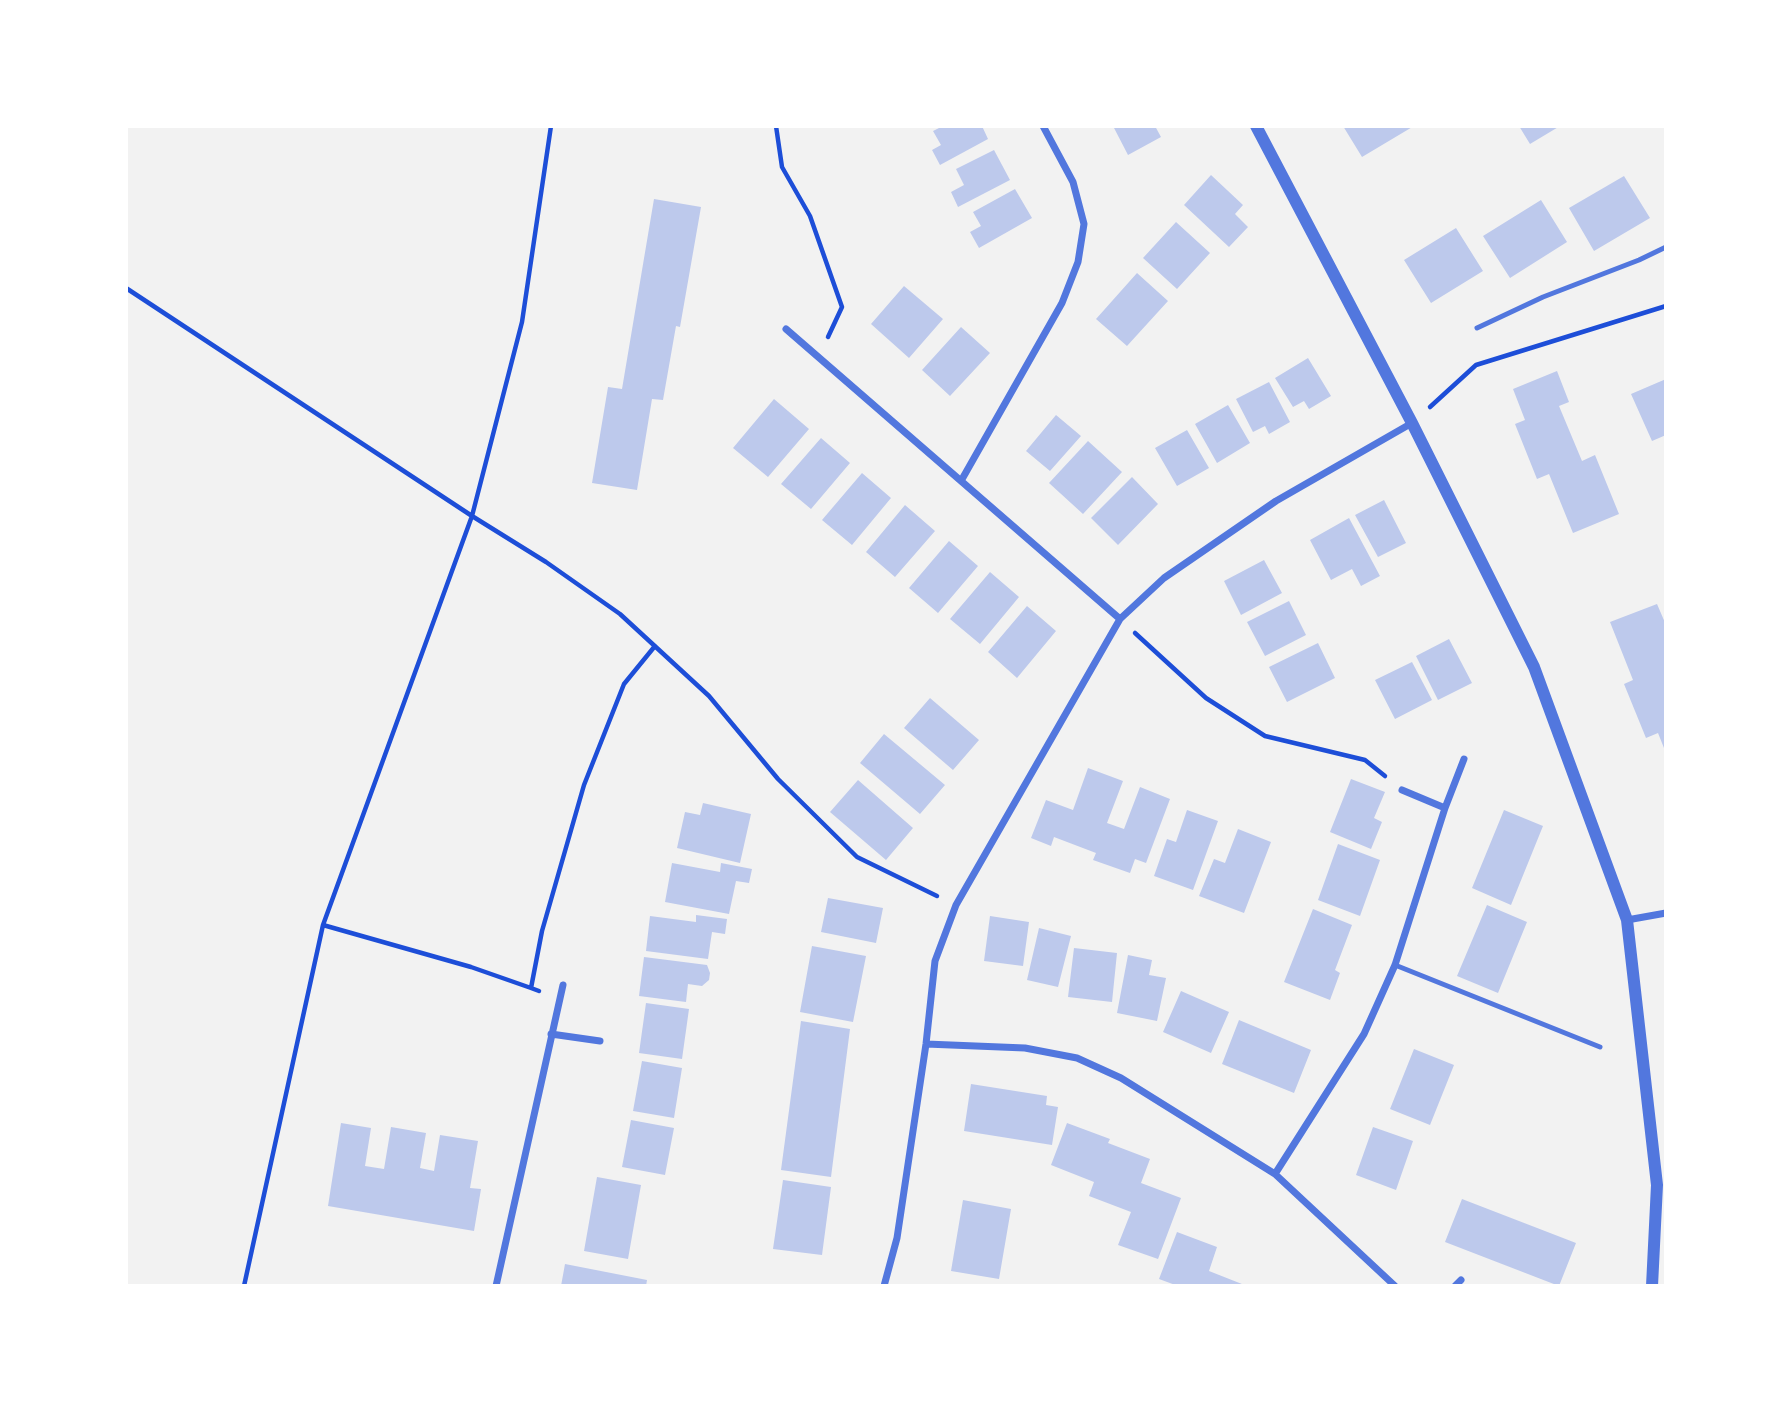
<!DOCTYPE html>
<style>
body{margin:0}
#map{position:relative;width:1792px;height:1412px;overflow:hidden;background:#f2f2f2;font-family:Arial,sans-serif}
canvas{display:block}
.frame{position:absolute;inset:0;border:128px solid #fff;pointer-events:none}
</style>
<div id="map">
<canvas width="1792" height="1412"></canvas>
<div class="frame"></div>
</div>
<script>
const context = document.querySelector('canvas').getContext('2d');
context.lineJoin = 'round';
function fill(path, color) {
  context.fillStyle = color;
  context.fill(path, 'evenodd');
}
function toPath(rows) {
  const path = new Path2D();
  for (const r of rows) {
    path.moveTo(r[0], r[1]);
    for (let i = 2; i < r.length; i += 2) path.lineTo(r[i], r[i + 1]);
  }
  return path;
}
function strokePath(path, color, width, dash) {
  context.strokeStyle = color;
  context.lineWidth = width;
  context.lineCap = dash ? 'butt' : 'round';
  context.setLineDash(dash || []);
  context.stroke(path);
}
const building = toPath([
 [943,126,982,126,988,139,940,165,932,150,941,145,933,131],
 [1113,126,1155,126,1161,137,1128,155],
 [1343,126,1414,126,1362,157],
 [1519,126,1560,126,1530,144],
 [994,150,1010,180,958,207,951,192,964,185,956,169],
 [1211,175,1243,205,1235,214,1248,227,1229,247,1184,205],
 [1624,176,1650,218,1594,251,1569,208],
 [1015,189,1032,218,979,248,970,232,981,226,973,212],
 [654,199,701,207,680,327,676,326,663,400,652,399,637,490,592,483,608,387,622,389],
 [1541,200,1567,242,1510,278,1483,236],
 [1176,222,1210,253,1177,289,1143,258],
 [1456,228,1483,271,1431,303,1404,260],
 [1137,273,1168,301,1127,346,1096,319],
 [904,286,943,319,909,358,871,324],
 [961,327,990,353,950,396,922,370],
 [1308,358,1331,396,1309,409,1304,401,1293,407,1275,378],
 [1557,371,1569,402,1559,406,1582,461,1595,455,1619,514,1573,533,1549,474,1537,479,1515,424,1525,420,1513,389],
 [1666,379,1666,435,1652,441,1631,394],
 [1269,382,1290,422,1269,434,1265,426,1253,432,1236,399],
 [774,399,809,429,768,477,733,448],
 [1228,405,1250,443,1217,463,1195,424],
 [1056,415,1081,436,1050,471,1026,451],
 [1187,430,1209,468,1177,486,1155,448],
 [821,438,850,463,811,509,781,484],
 [1088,441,1122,472,1083,514,1049,483],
 [862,473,891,498,852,545,822,520],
 [1132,477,1158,504,1118,545,1091,518],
 [1384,500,1406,543,1378,557,1355,515],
 [905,505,935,531,895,577,866,552],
 [1349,518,1380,576,1361,586,1352,569,1331,580,1310,540],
 [949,541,978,566,938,613,909,588],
 [1264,560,1282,593,1241,615,1224,581],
 [990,572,1019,597,980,644,950,619],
 [1289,601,1306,635,1265,656,1247,622],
 [1657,604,1666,625,1666,753,1658,733,1646,738,1624,684,1633,680,1610,622],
 [1027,606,1056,631,1017,678,988,652],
 [1449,639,1472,683,1438,700,1416,656],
 [1318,643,1335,678,1287,702,1269,667],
 [1412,662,1432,700,1395,719,1375,680],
 [930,698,979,740,953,770,904,728],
 [884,734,945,785,920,814,860,763],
 [1088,768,1123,781,1107,823,1124,829,1140,787,1170,799,1146,863,1135,859,1130,873,1093,860,1096,853,1054,837,1051,846,1031,838,1046,800,1073,810],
 [1351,779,1385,792,1374,818,1382,822,1371,849,1330,832],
 [858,780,913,828,886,860,830,812],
 [703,803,751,814,740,863,677,848,685,812,700,815],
 [1187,810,1218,821,1193,890,1154,876,1167,839,1176,842],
 [1504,810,1543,826,1511,905,1472,888],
 [1238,829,1271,842,1244,913,1199,896,1214,859,1225,863],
 [1338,844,1380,860,1360,916,1318,900],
 [672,863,720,872,721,863,752,869,749,883,736,881,729,914,665,902],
 [828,898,883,908,876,943,821,932],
 [1487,905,1527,922,1498,993,1457,976],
 [1313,909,1352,925,1335,970,1340,973,1330,1000,1284,982],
 [696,915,727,919,725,934,712,932,708,959,646,951,650,916,696,922],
 [990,916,1029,922,1023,966,984,961],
 [1039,928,1071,936,1058,987,1027,980],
 [812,946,866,956,853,1022,800,1012],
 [1074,948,1117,953,1112,1002,1068,997],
 [1128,955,1152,960,1149,975,1166,978,1157,1021,1117,1013],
 [644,957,707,965,710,973,709,980,702,986,688,984,686,1002,639,996],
 [1181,991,1229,1012,1211,1053,1163,1032],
 [646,1003,689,1009,682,1059,639,1053],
 [1239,1020,1311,1050,1294,1093,1222,1064],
 [801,1021,850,1029,831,1177,781,1170],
 [1414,1049,1454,1065,1430,1125,1390,1109],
 [642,1061,682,1068,674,1118,633,1111],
 [971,1084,1047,1096,1046,1105,1058,1107,1052,1145,964,1131],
 [631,1120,674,1128,665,1175,622,1167],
 [341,1123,371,1128,365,1166,384,1169,391,1127,426,1133,420,1168,434,1171,440,1135,478,1141,470,1188,481,1189,474,1231,328,1206],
 [1067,1123,1110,1139,1108,1143,1150,1159,1141,1183,1181,1198,1158,1259,1118,1245,1131,1212,1089,1196,1094,1182,1051,1165],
 [1373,1127,1413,1141,1396,1190,1356,1175],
 [597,1177,641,1185,628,1259,584,1251],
 [783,1180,831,1187,822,1255,773,1249],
 [1462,1199,1576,1243,1559,1286,1445,1242],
 [963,1200,1011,1209,999,1279,951,1271],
 [1177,1232,1217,1247,1209,1271,1247,1286,1178,1286,1159,1279],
 [565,1264,647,1280,646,1286,561,1286]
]);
const path = toPath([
 [776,126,782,167,810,216,842,307,828,337],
 [126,288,472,516,546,562,620,614,709,696,778,779,857,857,937,896],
 [1430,407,1476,365,1666,306],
 [1135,633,1206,698,1265,736,1365,760,1385,776],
 [323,925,471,967,531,988],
 [539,991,531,988,542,931,584,785,624,684,655,646],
 [244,1286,323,925,472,516,522,322,551,126]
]);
const service = toPath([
 [1477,328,1543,297,1639,260,1666,247],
 [1395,965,1600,1047]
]);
const minor = toPath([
 [786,329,1120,619],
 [961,481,1062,303,1078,262,1084,224,1073,182,1043,126],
 [1402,790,1445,808],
 [1627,920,1666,913],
 [551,1034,600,1041],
 [926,1044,1025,1048,1077,1058,1121,1078,1275,1174,1395,1286],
 [1275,1174,1364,1034,1395,965,1445,808,1464,759],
 [496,1286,563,985],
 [884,1286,897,1238,926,1044,935,961,956,905,1120,619,1164,578,1276,501,1412,423],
 [1455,1286,1461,1280]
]);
const tertiary = toPath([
 [1256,126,1412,423,1534,667,1627,920,1657,1185,1652,1286]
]);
fill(building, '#bdc9ec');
strokePath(path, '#1d4ed8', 4.5);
strokePath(service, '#5277de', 5);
strokePath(minor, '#5277de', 7);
strokePath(tertiary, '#5277de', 12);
</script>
